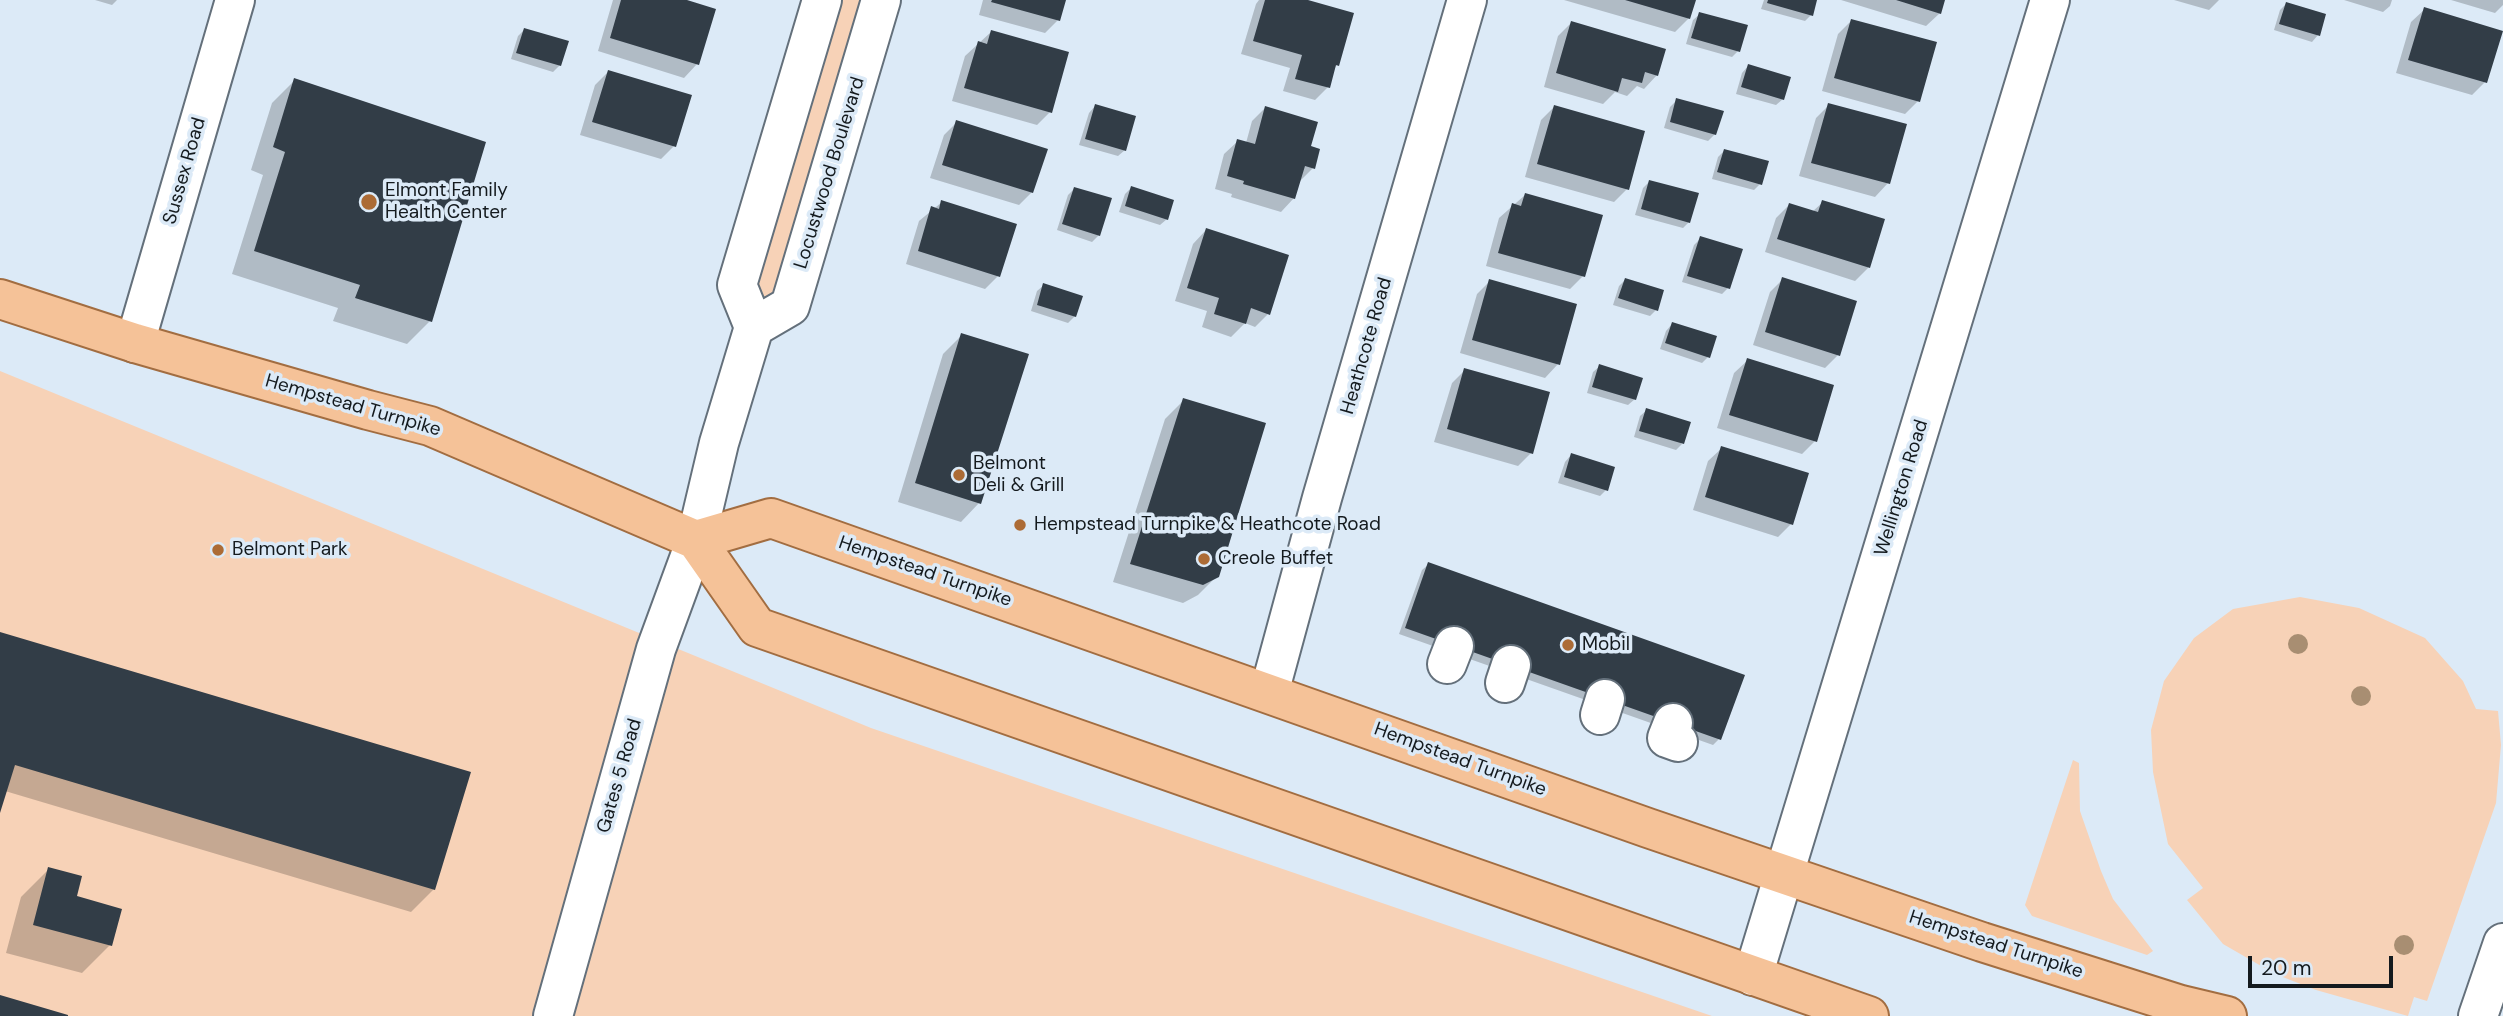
<!DOCTYPE html>
<style>
body{margin:0}
#map{position:relative;width:2503px;height:1016px;overflow:hidden;background:#dceaf7;font-family:"DM Sans",sans-serif}
canvas{display:block}
.scale{position:absolute;left:2248px;top:956px;width:145px;height:32px;box-sizing:border-box;border:4px solid #141a1e;border-top:0;padding-left:9px;font-size:21px;line-height:24px;white-space:nowrap;color:#141a1e;-webkit-text-stroke:5px #dceaf7;paint-order:stroke}
</style>
<div id="map">
<canvas width="2503" height="1016"></canvas>
<div class="scale">20 m</div>
</div>
<script>
const context = document.querySelector('canvas').getContext('2d');
context.lineJoin = 'round';
function fill(path, color) {
  context.fillStyle = color;
  context.fill(path, 'evenodd');
}
function toPath(rows) {
  const path = new Path2D();
  for (const r of rows) {
    path.moveTo(r[0], r[1]);
    for (let i = 2; i < r.length; i += 2) path.lineTo(r[i], r[i + 1]);
  }
  return path;
}
function strokePath(path, color, width, dash) {
  context.strokeStyle = color;
  context.lineWidth = width;
  context.lineCap = dash ? 'butt' : 'round';
  context.setLineDash(dash || []);
  context.stroke(path);
}
function label(font, color, halo, rows, align = 'center') {
  context.font = font + ' "DM Sans",sans-serif';
  context.lineWidth = 7;
  context.setLineDash([]);
  context.textBaseline = 'middle';
  context.strokeStyle = halo;
  context.fillStyle = color;
  for (const [text, x, y, turn = 0] of rows) {
    context.save();
    context.translate(x, y);
    context.rotate((+turn || 0) * Math.PI / 180);
    context.textAlign = isNaN(turn) ? turn : align;
    if (halo) context.strokeText(text, 0, 0);
    context.fillText(text, 0, 0);
    context.restore();
  }
}
const green = toPath([
 [822,0,881,0,790,306,754,327,737,285],
 [0,371,871,728,1712,1016,0,1016],
 [2300,597,2359,608,2425,638,2463,681,2476,709,2498,711,2501,745,2496,803,2427,1001,2414,997,2408,1016,2316,990,2275,974,2223,944,2187,900,2203,888,2168,844,2153,772,2151,730,2164,681,2194,638,2233,609],
 [2073,760,2079,763,2080,811,2101,871,2113,899,2153,951,2147,955,2032,916,2025,905]
]);
const shadow = toPath([
 [95,0,117,0,112,5],
 [613,0,681,0,697,64,684,78,598,51],
 [983,0,1064,0,1058,20,1045,33,979,15],
 [1259,0,1301,0,1337,65,1333,69,1328,87,1315,100,1283,91,1290,68,1241,54,1256,4],
 [1564,0,1694,0,1689,18,1675,32],
 [1764,0,1816,0,1811,15,1805,21,1761,9],
 [1841,0,1943,0,1940,13,1926,26],
 [2174,0,2219,0,2209,10],
 [2344,0,2392,0,2390,6,2383,12],
 [2451,0,2503,0,2503,5,2495,13],
 [2286,4,2318,35,2312,42,2274,30,2280,10],
 [2425,9,2485,82,2472,95,2396,73,2411,22],
 [1700,14,1738,51,1732,57,1686,44,1693,20],
 [1851,21,1918,101,1905,114,1822,91,1838,34],
 [1571,23,1657,75,1644,89,1637,86,1627,96,1615,92,1603,104,1544,87,1558,36],
 [524,30,560,65,553,72,511,59,518,36],
 [991,32,1050,112,1037,125,952,101,965,56],
 [1748,66,1783,99,1776,105,1736,94,1742,73],
 [608,72,674,146,661,159,580,135,595,85],
 [295,80,430,321,407,344,333,321,338,308,232,274,263,175,251,170,272,103],
 [1677,100,1715,134,1708,141,1664,128,1670,107],
 [1829,105,1888,183,1875,197,1799,176,1816,118],
 [1095,106,1125,150,1118,156,1079,145,1089,113],
 [1554,107,1627,189,1614,202,1525,177,1541,120],
 [1265,108,1309,147,1313,168,1300,181,1294,198,1281,212,1231,197,1232,194,1215,189,1224,154,1238,141,1246,143,1252,121],
 [957,122,1032,192,1019,205,930,178,944,135],
 [1724,151,1760,184,1754,190,1712,179,1718,157],
 [1649,182,1689,222,1683,228,1635,215,1643,188],
 [1131,188,1167,219,1160,225,1119,212,1125,194],
 [1074,189,1099,235,1092,242,1057,230,1068,195],
 [1525,195,1583,276,1570,289,1486,266,1499,218],
 [942,202,998,276,985,289,906,264,919,221],
 [1823,202,1883,220,1868,268,1855,281,1765,252,1776,218,1789,205,1812,212],
 [1206,230,1268,314,1255,327,1245,323,1231,337,1202,327,1207,311,1175,301,1193,244],
 [1701,238,1728,288,1722,294,1682,282,1694,245],
 [1783,279,1838,355,1825,368,1753,345,1770,292],
 [1625,280,1656,310,1650,316,1613,305,1619,286],
 [1490,281,1558,364,1545,378,1460,353,1477,294],
 [1044,285,1075,316,1068,323,1031,311,1037,291],
 [1672,324,1708,357,1702,363,1660,349,1666,331],
 [962,335,979,503,961,522,898,502,943,354],
 [1748,360,1815,441,1802,454,1717,428,1734,373],
 [1600,366,1635,399,1628,405,1587,393,1593,372],
 [1465,370,1531,453,1518,466,1434,442,1452,383],
 [1184,400,1217,576,1198,595,1183,603,1113,582,1165,419],
 [1647,410,1682,444,1676,450,1634,437,1640,416],
 [1722,448,1791,524,1778,537,1693,510,1708,461],
 [1571,455,1606,490,1600,496,1558,483,1565,462],
 [1429,564,1719,739,1713,745,1399,634,1422,570],
 [0,634,434,889,411,912,5,791,0,809],
 [49,869,75,897,110,945,82,973,6,953,21,897]
]);
const building = toPath([
 [621,0,687,0,716,9,699,65,610,38],
 [992,0,1066,0,1060,21,991,2],
 [1265,0,1308,0,1354,13,1339,66,1336,65,1330,88,1295,79,1302,55,1253,41],
 [1625,0,1696,0,1690,19],
 [1768,0,1817,0,1813,16,1767,3],
 [1896,0,1945,0,1941,14],
 [2286,2,2326,14,2320,36,2279,24],
 [2424,7,2503,31,2487,83,2408,60],
 [1699,12,1748,25,1740,52,1691,38],
 [1851,19,1937,42,1920,102,1834,78],
 [1571,21,1666,49,1658,76,1645,72,1642,83,1622,78,1618,92,1556,73],
 [524,28,569,41,561,66,516,53],
 [991,30,1069,52,1052,113,964,88,978,41,987,44],
 [1748,64,1791,77,1784,100,1741,87],
 [608,70,692,95,676,147,592,122],
 [294,78,486,142,432,322,355,298,360,285,254,251,285,152,273,147],
 [1676,98,1724,111,1716,135,1670,122],
 [1828,103,1907,124,1890,184,1811,163],
 [1095,104,1136,116,1126,151,1085,139],
 [1554,105,1645,131,1629,190,1537,164],
 [1265,106,1318,122,1311,146,1320,149,1315,169,1305,166,1295,199,1243,184,1244,181,1227,176,1237,139,1255,144],
 [956,120,1048,149,1033,193,942,165],
 [1724,149,1769,161,1762,185,1717,172],
 [1649,180,1699,193,1690,223,1641,209],
 [1131,186,1174,200,1168,220,1125,206],
 [1074,187,1112,198,1100,236,1062,224],
 [1525,193,1603,215,1585,277,1498,253,1512,203,1521,206],
 [941,200,1017,224,1000,277,918,251,931,206,939,209],
 [1822,200,1885,219,1870,268,1777,239,1789,203,1818,212],
 [1206,228,1289,255,1270,315,1251,308,1246,324,1214,314,1219,298,1187,288],
 [1700,236,1743,249,1730,289,1687,276],
 [1782,277,1857,301,1840,356,1765,332],
 [1625,278,1664,290,1658,311,1618,298],
 [1489,279,1577,304,1560,365,1472,340],
 [1043,283,1083,296,1076,317,1037,305],
 [1672,322,1717,336,1710,358,1665,343],
 [961,333,1029,354,981,504,915,483],
 [1747,358,1834,385,1817,442,1729,415],
 [1599,364,1643,378,1636,400,1592,387],
 [1464,368,1550,392,1533,454,1447,429],
 [1183,398,1266,423,1219,577,1203,585,1130,564],
 [1646,408,1691,422,1684,444,1639,431],
 [1721,446,1809,473,1793,525,1705,497],
 [1571,453,1615,467,1608,491,1564,477],
 [1428,562,1745,675,1721,740,1405,628],
 [0,632,471,772,435,890,15,765,0,813],
 [48,867,82,876,77,896,122,909,112,946,33,925],
 [0,995,68,1015,68,1016,0,1016]
]);
const minor = toPath([
 [754,327,790,306,881,0],
 [135,343,235,0],
 [1447,664,1454,646],
 [1505,683,1511,665],
 [1269,693,1322,498,1467,0],
 [1600,715,1605,699],
 [1673,723,1667,738,1678,742],
 [1753,976,2050,0],
 [553,1016,656,649,696,540,719,443,754,327,737,285,822,0],
 [2478,1016,2503,943]
]);
const major = toPath([
 [0,299,135,343,368,410,430,426,696,540,757,627,1869,1016],
 [696,540,771,518,1648,828,1982,942,2181,1005,2227,1016]
]);
const trees = [
 [2298,644],
 [2361,696],
 [2404,945]
];
const markers = [
 [369,202,9,"#ac6b35"],
 [959,475,7,"#ac6b35"],
 [1020,525,7,"#ac6b35"],
 [218,550,7,"#ac6b35"],
 [1204,559,7,"#ac6b35"],
 [1568,645,7,"#ac6b35"]
];
const streetNames = [
 ["Sussex Road",185,171,-74],
 ["Locustwood Boulevard",830,173,-73],
 ["Heathcote Road",1367,346,-74],
 ["Hempstead Turnpike",353,406,16],
 ["Wellington Road",1902,488,-73],
 ["Hempstead Turnpike",925,572,19],
 ["Hempstead Turnpike",1460,760,20],
 ["Gates 5 Road",620,776,-74],
 ["Hempstead Turnpike",1996,945,18]
];
const poiNames = [
 ["Elmont Family",385,191],
 ["Health Center",385,213],
 ["Belmont",973,464],
 ["Deli & Grill",973,486],
 ["Hempstead Turnpike & Heathcote Road",1034,525],
 ["Belmont Park",232,550],
 ["Creole Buffet",1218,559],
 ["Mobil",1582,645]
];
fill(green, '#f7d2b7');
fill(shadow, '#0003');
fill(building, '#323d47');
strokePath(minor, '#64707b', 42);
strokePath(major, '#a26d41', 42);
strokePath(minor, '#fff', 38);
strokePath(major, '#f5c298', 38);
context.fillStyle = '#a88e72';
for (const [x, y] of trees) {
  context.beginPath();
  context.arc(x, y, 10, 0, 2 * Math.PI);
  context.fill();
}
for (const [x, y, r, color] of markers) {
  const dot = new Path2D();
  dot.arc(x, y, r, 0, 2 * Math.PI);
  context.fillStyle = color;
  context.fill(dot);
  strokePath(dot, '#dceaf7', 2.5);
}
label('19px', '#141a1e', '#dceaf7', streetNames);
label('19px', '#141a1e', '#dceaf7', poiNames, 'left');
</script>
